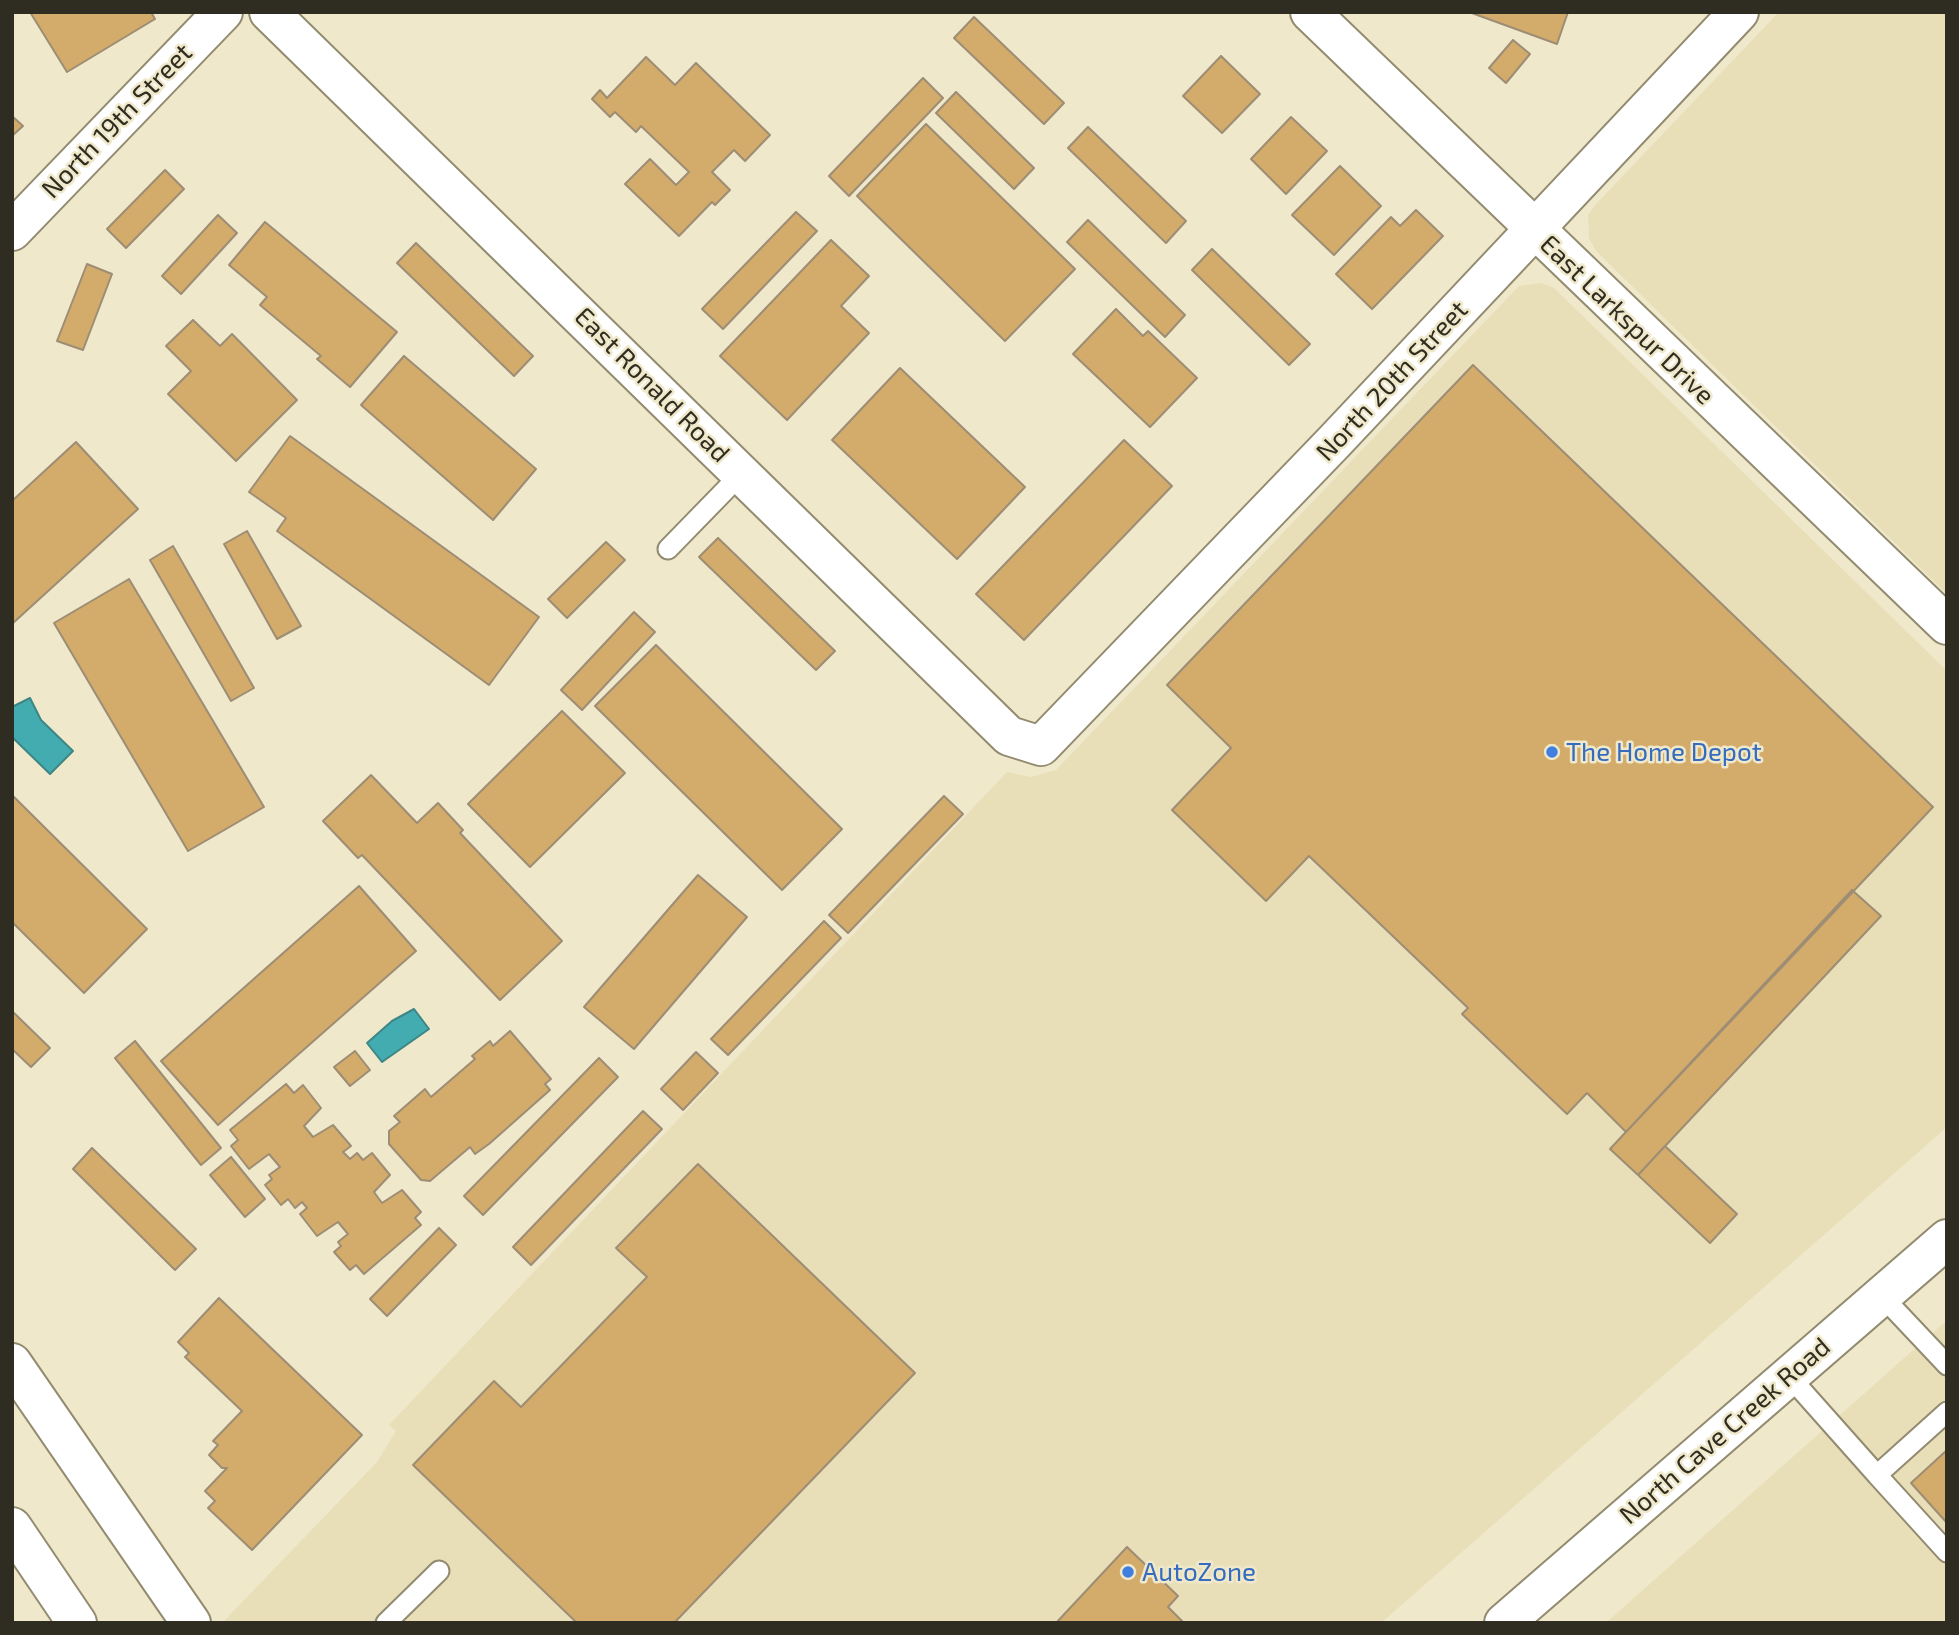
<!DOCTYPE html>
<style>
body{margin:0}
#map{position:relative;width:1959px;height:1635px;overflow:hidden;background:#efe8ca;font-family:"Exo 2",sans-serif}
canvas{display:block}
.frame{position:absolute;inset:0;border:14px solid #2f2c21;pointer-events:none}
</style>
<div id="map">
<canvas width="1959" height="1635"></canvas>
<div class="frame"></div>
</div>
<script>
const context = document.querySelector('canvas').getContext('2d');
context.lineJoin = 'round';
function fill(path, color) {
  context.fillStyle = color;
  context.fill(path, 'evenodd');
}
function toPath(rows) {
  const path = new Path2D();
  for (const r of rows) {
    path.moveTo(r[0], r[1]);
    for (let i = 2; i < r.length; i += 2) path.lineTo(r[i], r[i + 1]);
  }
  return path;
}
function strokePath(path, color, width, dash) {
  context.strokeStyle = color;
  context.lineWidth = width;
  context.lineCap = dash ? 'butt' : 'round';
  context.setLineDash(dash || []);
  context.stroke(path);
}
function label(font, color, halo, rows, align = 'center') {
  context.font = font + ' "Exo 2",sans-serif';
  context.lineWidth = 5;
  context.setLineDash([]);
  context.textBaseline = 'middle';
  context.strokeStyle = halo;
  context.fillStyle = color;
  for (const [text, x, y, turn = 0] of rows) {
    context.save();
    context.translate(x, y);
    context.rotate((+turn || 0) * Math.PI / 180);
    context.textAlign = isNaN(turn) ? turn : align;
    if (halo) context.strokeText(text, 0, 0);
    context.fillText(text, 0, 0);
    context.restore();
  }
}
const built = toPath([
 [1779,12,1947,12,1947,594,1596,251,1589,238,1588,215,1597,203],
 [1541,283,1554,288,1947,671,1947,1127,1381,1623,222,1623,377,1462,396,1431,389,1425,1007,772,1031,777,1056,770,1519,286],
 [1947,1320,1947,1623,1606,1623,1626,1605]
]);
const water = toPath([
 [30,698,41,720,73,751,50,774,12,737,12,707,30,698],
 [414,1009,429,1029,382,1062,367,1043,392,1021,414,1009]
]);
const building = toPath([
 [30,12,151,12,155,19,67,72,30,12],
 [1469,12,1568,12,1557,44,1469,12],
 [974,17,1064,103,1044,124,954,38,974,17],
 [1513,40,1530,54,1506,83,1489,68,1513,40],
 [1221,56,1260,94,1222,133,1183,96,1221,56],
 [646,57,675,85,696,63,770,135,745,161,734,150,712,172,730,190,715,205,712,202,679,236,625,184,650,159,676,185,689,172,641,126,636,132,615,112,610,117,592,99,600,90,607,98,646,57],
 [923,78,943,98,849,196,829,176,923,78],
 [956,92,1034,168,1014,189,936,113,956,92],
 [12,116,23,126,12,136,12,116],
 [1291,117,1327,151,1286,194,1251,159,1291,117],
 [926,124,1075,269,1005,341,857,196,926,124],
 [1088,127,1186,221,1166,243,1068,148,1088,127],
 [1340,166,1381,206,1334,255,1292,215,1340,166],
 [165,170,184,189,126,248,107,229,165,170],
 [1416,210,1443,236,1372,309,1336,274,1391,217,1400,226,1416,210],
 [796,212,817,231,723,329,702,309,796,212],
 [218,215,237,233,181,294,162,276,218,215],
 [1088,220,1185,315,1165,337,1067,242,1088,220],
 [265,222,397,332,350,387,317,359,321,356,260,305,267,297,229,265,265,222],
 [831,240,869,276,841,306,869,333,787,420,720,356,831,240],
 [416,243,533,356,514,376,397,263,416,243],
 [1212,249,1310,344,1289,365,1192,270,1212,249],
 [87,264,112,274,83,350,57,341,87,264],
 [1116,309,1143,336,1148,331,1197,378,1150,427,1073,354,1116,309],
 [193,320,220,346,232,334,297,400,236,461,168,394,191,371,166,346,193,320],
 [404,356,536,469,493,520,361,405,404,356],
 [1473,365,1933,807,1626,1132,1587,1093,1567,1114,1462,1014,1468,1008,1309,856,1266,901,1172,810,1231,748,1167,685,1473,365],
 [900,368,1025,487,957,559,832,440,900,368],
 [290,436,539,617,489,685,277,531,286,518,249,492,290,436],
 [1124,440,1172,486,1024,640,976,594,1124,440],
 [76,442,138,509,12,624,12,501,76,442],
 [247,531,301,626,277,639,224,544,247,531],
 [718,538,835,651,816,670,699,557,718,538],
 [606,542,625,560,567,618,548,599,606,542],
 [173,546,254,688,231,701,150,560,173,546],
 [129,579,264,807,188,851,54,623,129,579],
 [634,612,655,632,582,710,561,690,634,612],
 [656,645,842,829,782,890,595,706,656,645],
 [562,711,625,773,530,867,468,804,562,711],
 [371,775,417,823,438,803,463,830,460,833,562,941,500,1000,362,855,358,858,323,821,371,775],
 [12,795,147,929,84,993,12,922,12,795],
 [944,796,963,814,848,933,829,915,944,796],
 [698,875,747,917,634,1049,584,1007,698,875],
 [359,886,416,951,218,1125,161,1061,359,886],
 [1852,890,1881,916,1638,1175,1610,1149,1852,890],
 [824,921,841,938,728,1055,711,1039,824,921],
 [12,1011,50,1048,31,1067,12,1049,12,1011],
 [510,1031,551,1079,545,1084,550,1090,489,1144,475,1154,470,1147,430,1181,421,1180,389,1144,389,1131,400,1122,394,1116,425,1089,431,1097,475,1059,472,1056,490,1041,493,1046,510,1031],
 [135,1041,221,1148,201,1165,115,1058,135,1041],
 [355,1051,370,1070,350,1086,334,1067,355,1051],
 [696,1052,718,1073,683,1110,661,1089,696,1052],
 [599,1058,618,1077,483,1215,464,1196,599,1058],
 [286,1084,294,1093,303,1085,321,1108,304,1126,313,1137,333,1125,351,1146,343,1152,350,1159,357,1153,363,1160,372,1153,390,1175,374,1192,382,1203,402,1190,421,1212,415,1218,421,1225,364,1274,356,1265,350,1270,334,1252,341,1246,338,1242,348,1234,338,1222,317,1236,300,1214,307,1208,302,1202,295,1208,288,1199,281,1205,265,1185,272,1179,269,1175,280,1167,269,1154,249,1169,231,1146,238,1140,230,1130,286,1084],
 [643,1111,662,1129,531,1265,513,1247,643,1111],
 [1665,1146,1737,1214,1710,1243,1638,1175,1665,1146],
 [92,1148,196,1249,175,1270,73,1169,92,1148],
 [231,1157,265,1199,245,1217,210,1175,231,1157],
 [698,1164,915,1373,674,1623,577,1623,413,1465,494,1381,521,1407,647,1277,616,1248,698,1164],
 [439,1228,456,1245,387,1316,370,1299,439,1228],
 [219,1298,362,1435,252,1550,208,1508,215,1501,205,1491,227,1468,222,1468,209,1455,218,1445,213,1441,242,1411,185,1357,189,1353,178,1342,219,1298],
 [1947,1450,1947,1523,1911,1483,1947,1450],
 [1127,1547,1178,1596,1168,1607,1184,1623,1056,1623,1127,1547]
]);
const lane = toPath([
 [668,549,742,473],
 [1881,1295,1947,1365],
 [1789,1376,1877,1475,1947,1412],
 [1877,1475,1947,1552],
 [386,1623,439,1571]
]);
const street = toPath([
 [269,12,1009,736,1041,746,1334,442,1739,12],
 [1310,12,1947,625],
 [12,231,223,12]
]);
const secondary = toPath([
 [12,1363,191,1623],
 [12,1527,77,1623]
]);
const primary = toPath([
 [1504,1623,1947,1239]
]);
const markers = [
 [1552,752,7,"#3f7fe0"],
 [1128,1572,7,"#3f7fe0"]
];
const streetNames = [
 ["North 19th Street",117,121,-46],
 ["East Larkspur Drive",1627,320,44],
 ["North 20th Street",1392,381,-47],
 ["East Ronald Road",652,385,45],
 ["North Cave Creek Road",1725,1431,-41]
];
const shopNames = [
 ["The Home Depot",1566,752],
 ["AutoZone",1142,1572]
];
fill(built, '#e8dfb9');
fill(water, '#43acb0');
strokePath(water, '#3d8685', 2);
fill(building, '#d3ab6a');
strokePath(building, '#9d8d75', 2);
strokePath(lane, '#928b70', 23);
strokePath(street, '#928b70', 42);
strokePath(secondary, '#928b70', 42);
strokePath(primary, '#928b70', 42);
strokePath(lane, '#fff', 19);
strokePath(street, '#fff', 38);
strokePath(secondary, '#fff', 38);
strokePath(primary, '#fff', 38);
for (const [x, y, r, color] of markers) {
  const dot = new Path2D();
  dot.arc(x, y, r, 0, 2 * Math.PI);
  context.fillStyle = color;
  context.fill(dot);
  strokePath(dot, '#efe8ca', 2.5);
}
label('26px', '#2f2c21', '#efe8ca', streetNames);
label('26px', '#366cbe', '#efe8ca', shopNames, 'left');
</script>
